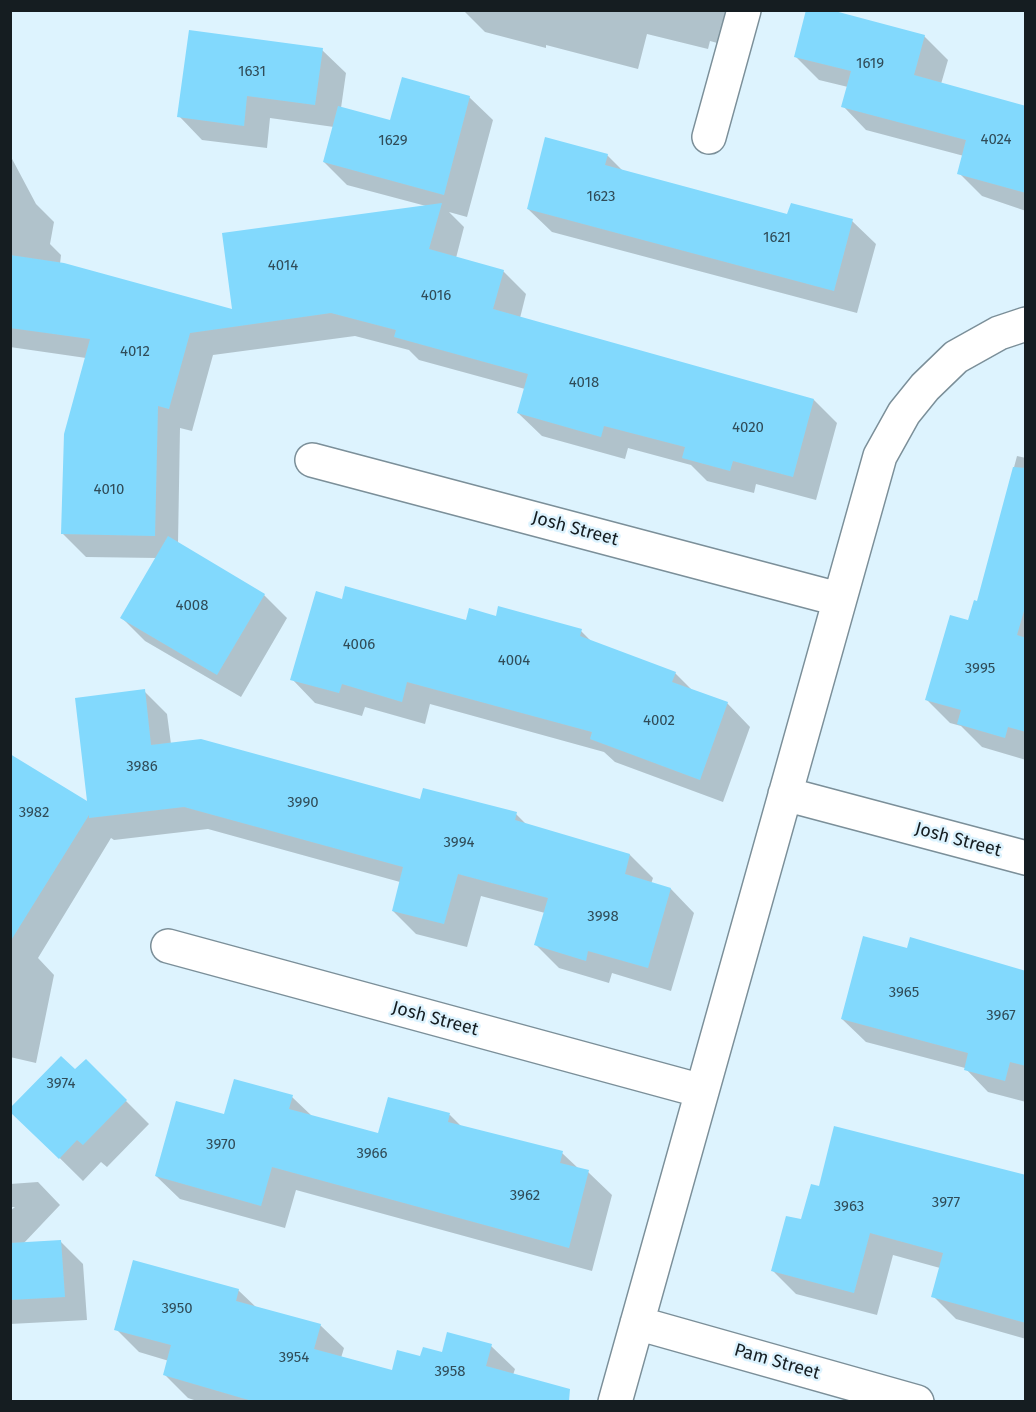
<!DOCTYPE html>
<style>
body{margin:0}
#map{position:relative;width:1036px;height:1412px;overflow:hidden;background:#ddf3fe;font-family:"Fira Sans",sans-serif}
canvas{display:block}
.frame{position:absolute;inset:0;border:12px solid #151d21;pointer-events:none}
</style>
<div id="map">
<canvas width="1036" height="1412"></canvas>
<div class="frame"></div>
</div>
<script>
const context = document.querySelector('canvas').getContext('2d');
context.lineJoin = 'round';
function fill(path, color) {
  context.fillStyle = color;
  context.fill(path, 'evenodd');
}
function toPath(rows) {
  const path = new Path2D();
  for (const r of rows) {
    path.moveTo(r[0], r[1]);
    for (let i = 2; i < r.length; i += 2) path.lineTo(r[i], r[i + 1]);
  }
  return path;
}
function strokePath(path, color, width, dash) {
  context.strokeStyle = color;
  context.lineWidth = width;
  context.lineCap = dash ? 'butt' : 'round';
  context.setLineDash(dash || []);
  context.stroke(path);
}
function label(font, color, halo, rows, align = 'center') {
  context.font = font + ' "Fira Sans",sans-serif';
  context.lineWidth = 5;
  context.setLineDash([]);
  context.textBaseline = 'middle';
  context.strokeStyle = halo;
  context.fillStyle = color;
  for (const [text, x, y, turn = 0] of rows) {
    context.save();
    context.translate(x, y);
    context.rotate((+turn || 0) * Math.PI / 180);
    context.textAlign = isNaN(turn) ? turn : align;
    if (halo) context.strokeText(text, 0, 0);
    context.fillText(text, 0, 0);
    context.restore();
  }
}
const shadow = toPath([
 [463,10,741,10,732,47,710,41,708,49,647,34,638,69,546,45,546,48,485,32],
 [924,36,948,60,941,84,1026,108,1026,211,982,196,959,173,964,156,866,130,843,106,848,87,819,80,795,56],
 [322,50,346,73,341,108,391,122,469,97,493,120,467,217,449,212,464,227,456,258,503,271,526,294,520,318,814,400,837,423,816,500,756,484,754,493,707,481,691,465,628,448,625,459,542,436,518,413,525,389,419,360,409,350,355,336,213,355,192,431,180,428,178,544,264,595,287,618,241,697,145,641,122,618,157,558,86,557,63,534,86,358,10,347,10,155,36,204,54,222,50,244,61,255,60,264,234,311,426,206,347,185,324,162,334,127,270,118,267,148,202,140,179,116],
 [607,155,624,172,789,216,852,221,876,244,857,313,552,232,528,209],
 [1017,456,1026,458,1026,760,982,747,961,726,950,723,927,700,978,603],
 [343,601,467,622,497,618,581,631,593,643,675,673,693,691,727,703,750,727,723,802,615,762,604,752,430,704,425,724,365,707,362,716,315,703,292,679],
 [144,691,167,714,171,744,421,800,516,814,528,826,630,855,653,878,651,884,671,889,694,913,671,991,612,973,609,983,559,968,536,945,545,913,481,896,467,947,416,934,393,911,400,882,208,829,114,840,111,838,38,958,54,975,36,1063,10,1057,10,756,89,803],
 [908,950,1026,972,1026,1102,988,1092,965,1068,866,1042,842,1019],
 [86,1061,149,1124,107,1167,101,1162,83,1181,11,1110,75,1071],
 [292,1097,313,1117,379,1135,450,1115,462,1127,562,1153,579,1169,588,1172,612,1195,592,1271,296,1190,285,1228,180,1199,156,1176,225,1116],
 [38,1182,60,1205,23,1244,60,1241,83,1264,87,1320,10,1324,10,1211,15,1207,10,1207,10,1184],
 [812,1186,1026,1265,1026,1339,956,1319,933,1296,940,1268,893,1255,877,1315,796,1294,773,1271,802,1221],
 [238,1290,257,1308,320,1325,344,1348,341,1358,393,1372,422,1358,491,1346,515,1369,513,1375,531,1380,553,1402,200,1402,188,1398,165,1375,169,1361,139,1352,116,1329]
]);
const building = toPath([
 [806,10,831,10,925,35,914,75,1026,106,1026,193,957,174,966,140,841,107,851,71,794,57],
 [189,30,323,48,315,105,247,96,244,126,177,117],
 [402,77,470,96,444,195,323,162,338,106,390,120],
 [545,137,608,154,605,165,787,214,791,203,853,219,834,291,527,209],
 [442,203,429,249,504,270,493,309,814,399,793,477,733,461,730,471,682,458,685,447,604,426,601,437,517,413,528,374,394,337,396,330,331,313,190,333,169,409,158,406,155,536,61,534,64,434,90,339,10,328,10,255,64,263,232,309,222,233],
 [1013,467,1026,468,1026,604,1017,635,1026,638,1026,732,1008,727,1005,738,957,724,961,710,925,700,950,615,968,620,974,600,977,601],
 [168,536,265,594,217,675,120,618],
 [345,586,466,620,469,608,496,616,498,606,582,629,580,636,676,672,672,682,728,702,700,780,590,739,592,732,407,682,402,702,342,684,339,693,290,680,316,591,342,599],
 [145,689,151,745,201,739,420,799,423,788,517,812,515,820,630,854,625,874,671,888,648,968,588,951,586,961,534,945,548,898,458,874,444,924,392,911,403,867,184,807,89,818,89,815,10,942,10,754,87,801,75,698],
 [863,936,907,948,910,937,1026,971,1026,1066,1010,1062,1005,1081,964,1070,968,1053,841,1019],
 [61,1056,75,1069,86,1059,127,1100,83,1145,77,1140,59,1159,10,1112,10,1108],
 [234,1079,293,1095,289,1109,378,1133,388,1097,450,1113,448,1122,563,1151,560,1163,589,1170,569,1248,272,1167,261,1206,155,1176,176,1101,224,1114],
 [834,1126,1026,1175,1026,1323,931,1297,943,1253,870,1233,854,1293,771,1271,786,1216,801,1219,811,1184,819,1186],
 [61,1240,65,1297,10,1300,10,1243],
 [133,1260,239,1289,236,1301,321,1324,314,1349,392,1370,397,1350,420,1356,423,1347,442,1352,447,1332,492,1344,486,1366,570,1389,569,1401,252,1401,163,1375,171,1345,114,1330]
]);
const minor = toPath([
 [709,137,744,10],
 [312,460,838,599],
 [785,794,1026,858],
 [168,946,702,1091],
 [637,1323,917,1402],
 [615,1402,880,456,904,413,925,387,956,357,999,333,1026,324]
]);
const numberNames = [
 ["1619",870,64],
 ["1631",252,72],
 ["4024",996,140],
 ["1629",393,141],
 ["1623",601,197],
 ["1621",777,238],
 ["4014",283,266],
 ["4016",436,296],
 ["4012",135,352],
 ["4018",584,383],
 ["4020",748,428],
 ["4010",109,490],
 ["4008",192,606],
 ["4006",359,645],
 ["4004",514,661],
 ["3995",980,669],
 ["4002",659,721],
 ["3986",142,767],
 ["3990",303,803],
 ["3982",34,813],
 ["3994",459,843],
 ["3998",603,917],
 ["3965",904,993],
 ["3967",1001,1016],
 ["3974",61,1084],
 ["3970",221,1145],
 ["3966",372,1154],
 ["3962",525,1196],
 ["3977",946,1203],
 ["3963",849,1207],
 ["3950",177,1309],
 ["3954",294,1358],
 ["3958",450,1372]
];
const streetNames = [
 ["Josh Street",575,529,15],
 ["Josh Street",958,840,15],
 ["Josh Street",435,1019,15],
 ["Pam Street",777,1362,16]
];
fill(shadow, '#0003');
fill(building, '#82d9fd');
strokePath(minor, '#7b8f99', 36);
strokePath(minor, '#fff', 33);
label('15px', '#304c58', null, numberNames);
label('18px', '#151d21', '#ddf3fe', streetNames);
</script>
